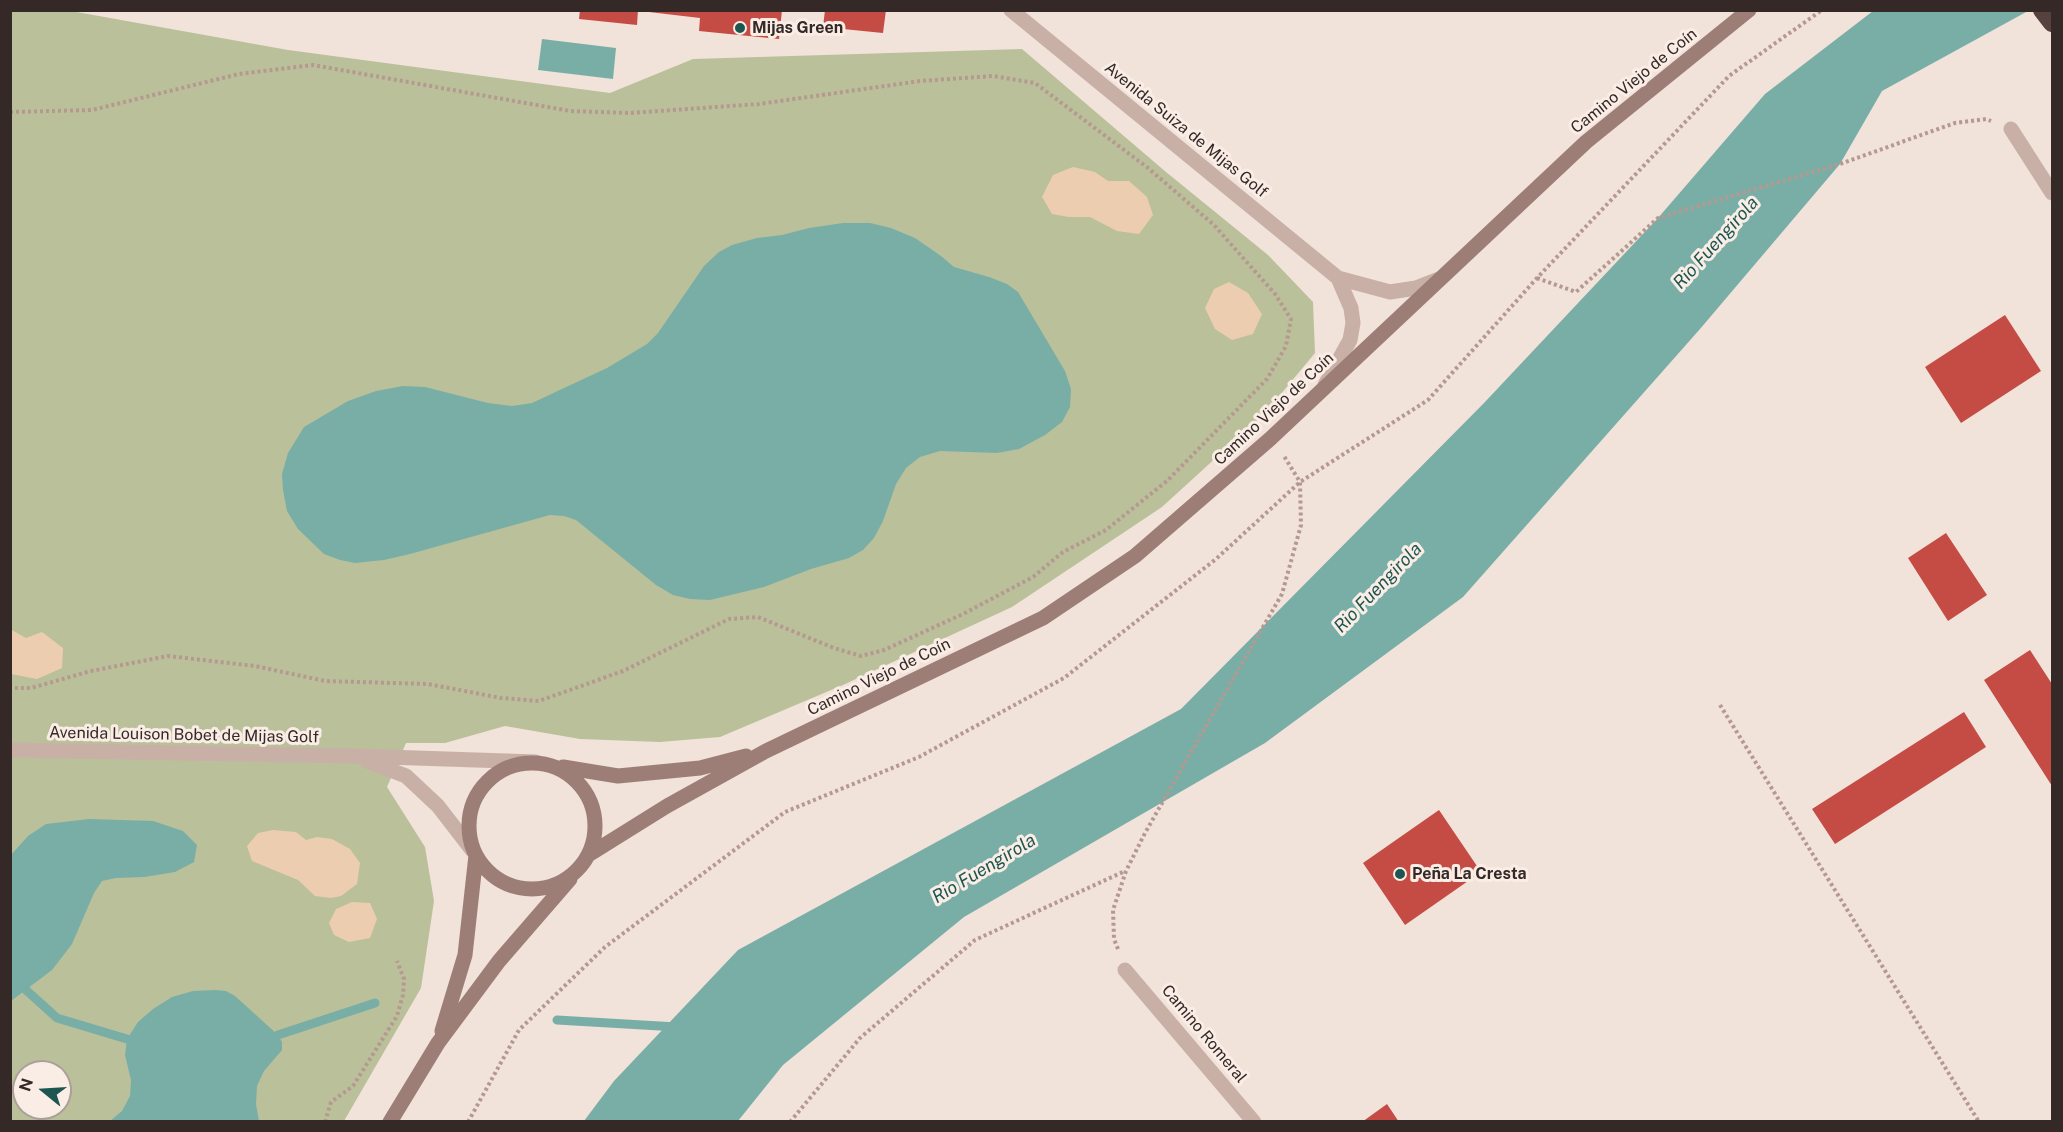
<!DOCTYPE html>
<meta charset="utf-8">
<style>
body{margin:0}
#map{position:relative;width:2063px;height:1132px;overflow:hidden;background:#f1e2da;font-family:"Public Sans",sans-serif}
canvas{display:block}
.frame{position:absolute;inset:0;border:12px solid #352927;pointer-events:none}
.north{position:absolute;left:12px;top:1060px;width:60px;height:60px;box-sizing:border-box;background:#f9ede6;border:2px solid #ab9f9a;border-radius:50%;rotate:288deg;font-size:16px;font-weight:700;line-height:24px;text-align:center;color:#352927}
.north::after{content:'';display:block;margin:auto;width:21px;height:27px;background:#1d5650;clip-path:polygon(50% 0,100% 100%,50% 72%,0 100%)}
</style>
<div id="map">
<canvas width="2063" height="1132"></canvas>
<div class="frame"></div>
<div class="north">N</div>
</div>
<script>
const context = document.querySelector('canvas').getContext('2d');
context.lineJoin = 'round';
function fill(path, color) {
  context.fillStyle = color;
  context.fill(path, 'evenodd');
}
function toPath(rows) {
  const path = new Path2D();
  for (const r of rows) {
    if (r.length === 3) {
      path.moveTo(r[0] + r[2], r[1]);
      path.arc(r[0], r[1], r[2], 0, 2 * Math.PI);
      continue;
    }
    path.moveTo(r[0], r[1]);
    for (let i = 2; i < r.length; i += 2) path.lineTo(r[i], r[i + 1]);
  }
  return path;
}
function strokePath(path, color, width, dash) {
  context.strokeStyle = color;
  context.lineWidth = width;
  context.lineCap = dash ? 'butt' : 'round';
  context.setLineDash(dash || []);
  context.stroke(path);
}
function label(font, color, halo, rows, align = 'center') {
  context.font = font + ' "Public Sans",sans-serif';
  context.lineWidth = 6;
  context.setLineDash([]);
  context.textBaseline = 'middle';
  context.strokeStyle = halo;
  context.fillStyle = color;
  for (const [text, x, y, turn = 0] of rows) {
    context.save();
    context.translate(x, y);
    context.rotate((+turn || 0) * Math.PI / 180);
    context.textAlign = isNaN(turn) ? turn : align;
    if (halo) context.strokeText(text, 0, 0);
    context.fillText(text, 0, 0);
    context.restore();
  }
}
const green = toPath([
 [11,11,71,11,288,50,610,93,693,59,1022,49,1166,172,1268,255,1313,302,1315,353,1265,413,1162,507,1012,607,843,685,720,737,660,742,580,739,505,726,445,743,406,743,387,787,425,847,434,901,421,988,344,1121,11,1121],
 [24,1072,60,1072,60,1108,24,1108]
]);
const sand = toPath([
 [1073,167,1095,172,1108,181,1129,181,1147,197,1153,215,1139,234,1117,231,1090,217,1069,217,1052,214,1042,197,1053,175],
 [1229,282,1248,293,1262,314,1253,334,1232,340,1215,329,1205,308,1214,289],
 [10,629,26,638,42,632,63,648,62,668,37,679,11,674],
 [273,830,296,832,306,840,317,837,332,839,350,849,360,863,357,884,341,896,331,898,315,896,298,880,252,861,247,846,258,833],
 [352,902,370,903,377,919,370,938,349,942,334,935,329,923,336,909]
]);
const water = toPath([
 [1873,11,2028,11,1882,91,1840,164,1700,329,1463,597,1265,743,964,917,783,1065,738,1121,584,1121,614,1081,738,950,1181,709,1484,403,1658,218,1765,94],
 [542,39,616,48,613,79,538,70],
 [843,223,870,223,891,228,915,238,941,256,954,267,989,277,1007,284,1018,292,1065,371,1071,389,1070,407,1062,422,1045,435,1019,449,997,453,940,451,920,457,906,468,896,484,883,521,874,538,863,550,849,558,811,569,764,587,710,600,690,599,673,595,656,585,576,520,564,516,550,515,410,554,384,560,355,563,340,560,324,554,298,529,287,511,283,490,282,474,288,453,304,427,348,401,376,391,403,386,425,387,488,403,512,406,532,403,607,368,647,344,658,333,704,266,719,252,732,245,757,238,782,235,809,228],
 [89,819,153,821,183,831,197,845,194,862,175,872,144,877,116,878,102,881,94,893,72,944,52,970,11,1001,11,855,28,836,46,824],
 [215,990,226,991,235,996,278,1035,282,1042,282,1050,264,1071,257,1086,256,1104,259,1121,110,1121,122,1111,130,1096,131,1080,125,1055,127,1039,138,1022,153,1009,172,997,193,991]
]);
const stream = toPath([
 [26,990,57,1018,127,1039],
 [557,1020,677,1027],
 [278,1035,375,1003]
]);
const building = toPath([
 [580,10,638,10,637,25,579,19],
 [649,10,782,10,779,39,699,31,700,18,649,12],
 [825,10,886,10,883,33,823,27],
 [2005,315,2041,371,1961,423,1925,367],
 [1946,533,1987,595,1948,621,1908,558],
 [2030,650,2052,684,2052,786,1984,680],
 [1964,712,1986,747,1835,844,1812,809],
 [1439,810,1481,872,1405,925,1363,863],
 [1387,1104,1399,1122,1362,1122]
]);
const path = toPath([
 [10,112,92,110,239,74,313,65,570,111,630,113,759,104,920,81,993,76,1035,83,1148,168,1214,225,1275,294,1291,319,1286,346,1267,379,1168,480,1106,530,1063,552,1033,577,963,614,884,650,861,656,834,648,758,617,729,619,623,671,539,701,501,698,428,684,325,681,255,666,168,656,91,671,31,688,10,688],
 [1537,278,1576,292,1658,218,1840,164,1955,123,1986,119,1991,121],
 [1720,705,1979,1122],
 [1118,949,1114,939,1113,910,1126,871,1145,833,1199,738,1282,594,1301,525,1300,482,1284,456],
 [325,1122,331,1102,353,1086,397,1016,403,995,404,979,397,961],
 [468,1122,519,1030,605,947,785,812,919,757,1064,678,1216,559,1300,482,1428,400,1537,278,1729,76,1822,10],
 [790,1122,860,1038,975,940,1125,871]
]);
const street = toPath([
 [1011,10,1338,278,1390,292,1416,288,1439,279],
 [2011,129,2052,193],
 [1325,385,1350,340,1353,323,1351,308,1338,278],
 [10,750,356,756,536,762],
 [367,761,406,776,438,806,472,850],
 [1125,970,1254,1122]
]);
const secondary = toPath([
 [532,826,63],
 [563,767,618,776,700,768,746,756],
 [590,854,667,806,766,751,1043,618,1135,556,1270,439,1586,142,1749,10],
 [442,1031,465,955,476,855],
 [390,1122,438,1043,499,961,570,879]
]);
const highway = toPath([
 [2042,10,2052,23]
]);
const markers = [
 [740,28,6,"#1d5650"],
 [1400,874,6,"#1d5650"]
];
const poiNames = [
 ["Mijas Green",752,28],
 ["Peña La Cresta",1412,874]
];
const streetNames = [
 ["Camino Viejo de Coín",1634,81,-39],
 ["Avenida Suiza de Mijas Golf",1186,130,39],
 ["Camino Viejo de Coín",1274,409,-43],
 ["Camino Viejo de Coín",879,677,-26],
 ["Avenida Louison Bobet de Mijas Golf",184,735,1],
 ["Camino Romeral",1204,1034,50]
];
const waterNames = [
 ["Rio Fuengirola",1716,243,-48],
 ["Rio Fuengirola",1378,588,-46],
 ["Rio Fuengirola",984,869,-31]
];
fill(green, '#bac09a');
fill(sand, '#edcdb0');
fill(water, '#79aea7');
strokePath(stream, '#79aea7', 9);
fill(building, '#c54c44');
strokePath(path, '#b59990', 4, [3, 3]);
strokePath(street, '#c9b0a6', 15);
strokePath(secondary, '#9d7e77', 15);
strokePath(highway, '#56413e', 18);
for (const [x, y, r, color] of markers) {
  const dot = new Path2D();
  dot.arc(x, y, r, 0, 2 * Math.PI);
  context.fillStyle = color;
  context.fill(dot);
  strokePath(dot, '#f9ede6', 2);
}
label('bold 16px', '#352927', '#f9ede6', poiNames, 'left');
label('16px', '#352927', '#f9ede6', streetNames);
label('italic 18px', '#1d5650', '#f9ede6', waterNames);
</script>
